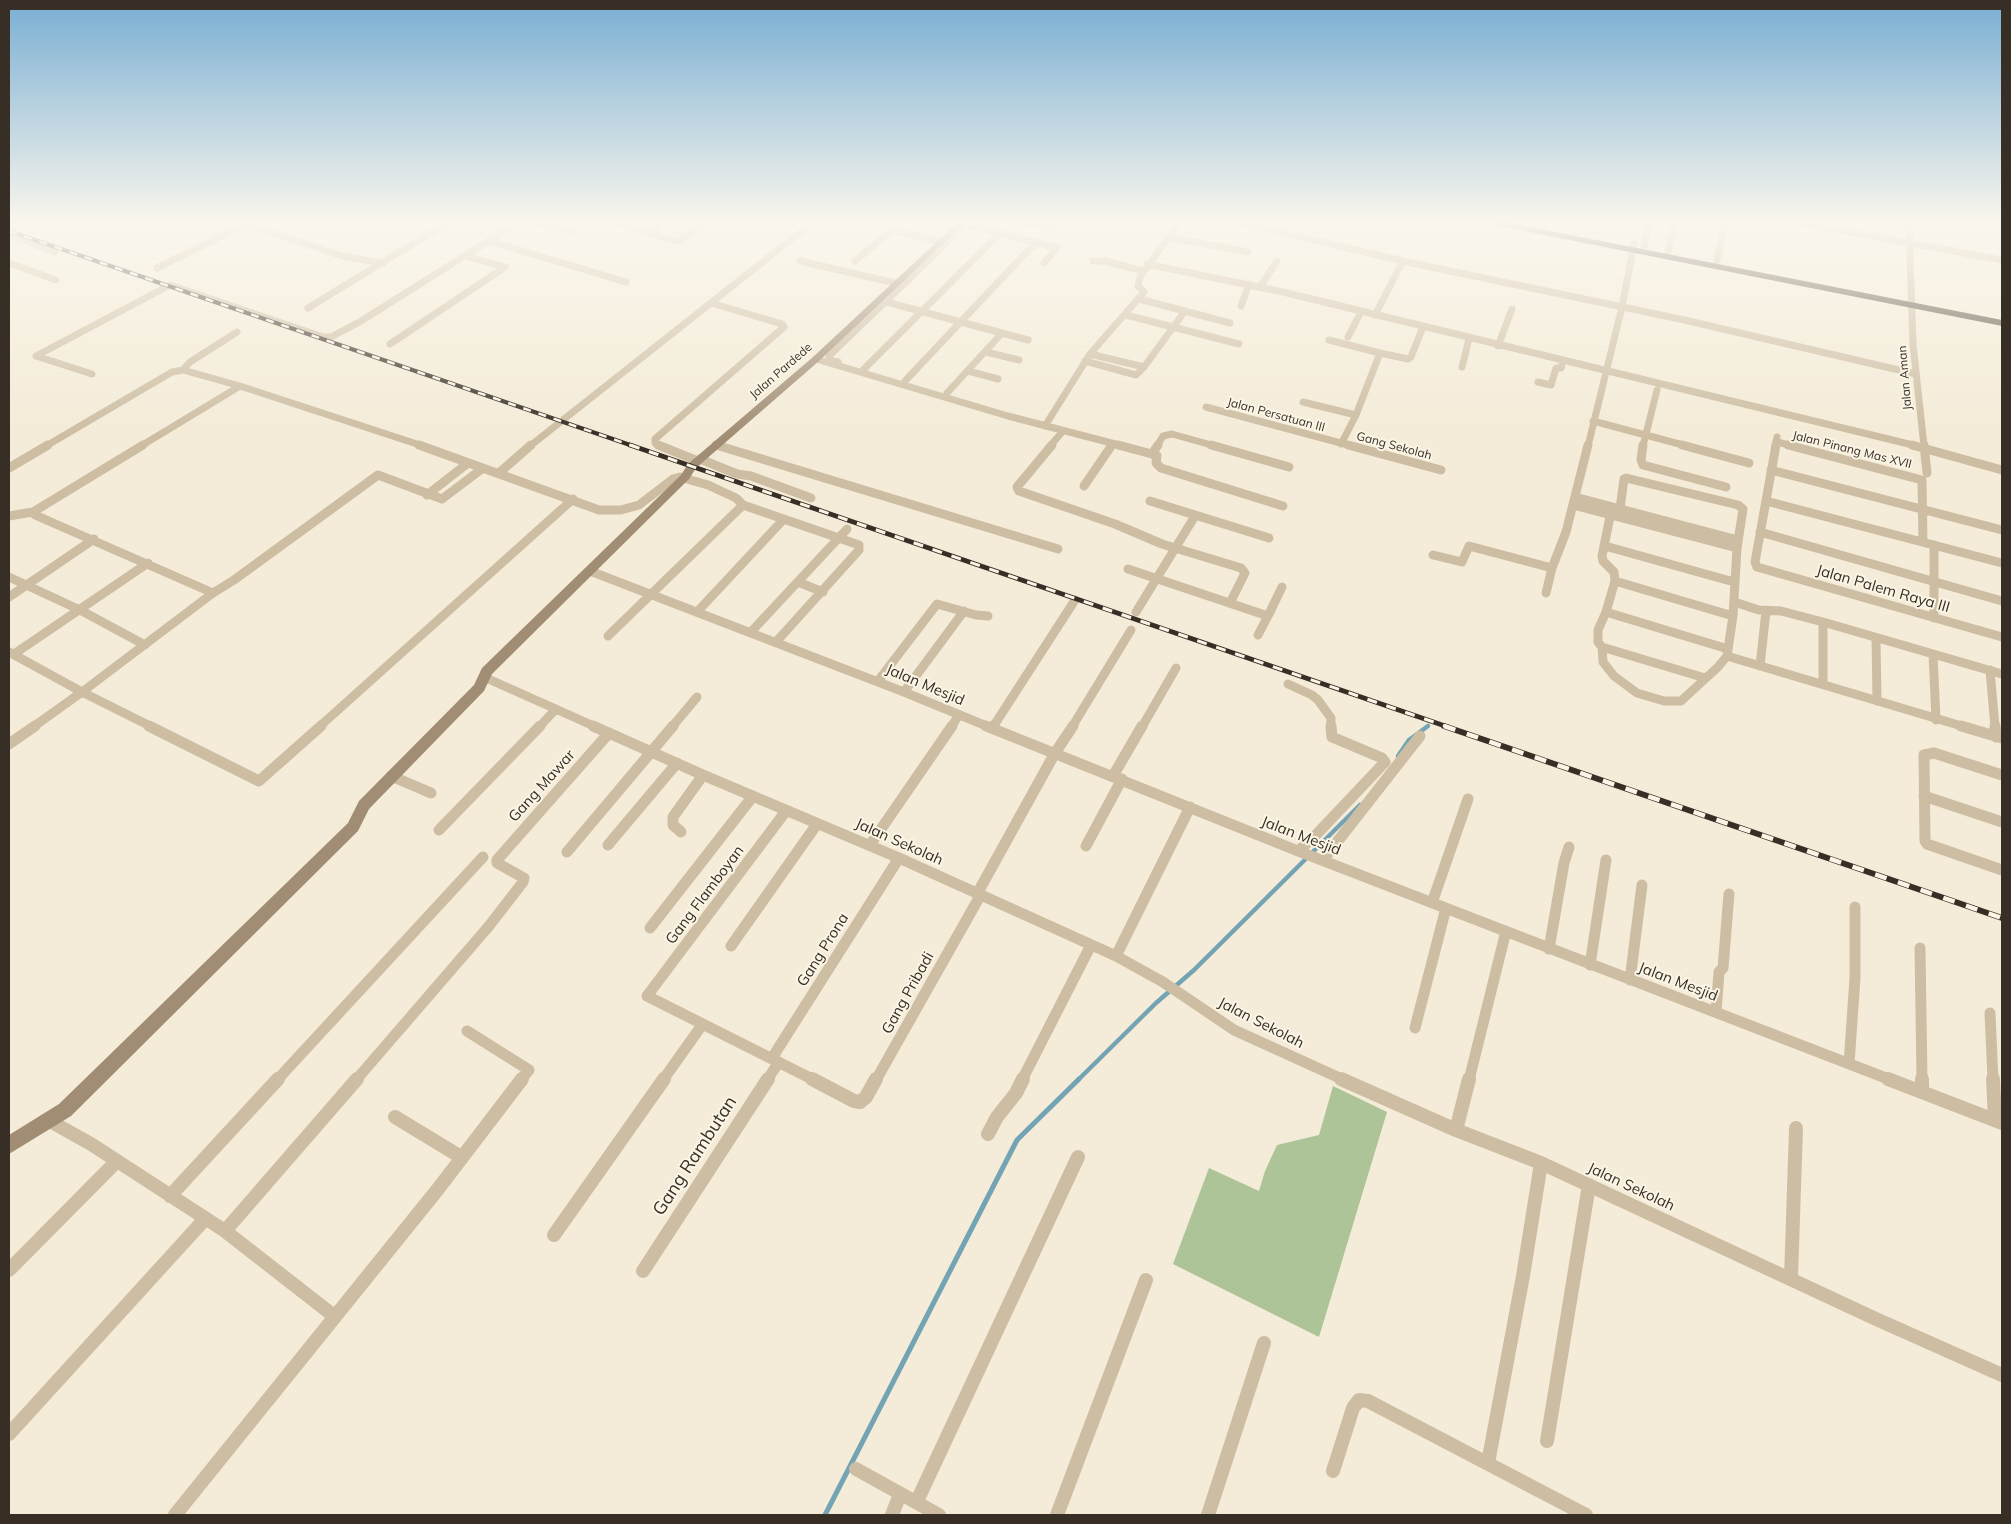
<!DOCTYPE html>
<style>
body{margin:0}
#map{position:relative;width:2011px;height:1524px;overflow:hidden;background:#f4ecd8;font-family:Mulish,sans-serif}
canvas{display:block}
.frame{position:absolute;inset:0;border:10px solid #372f26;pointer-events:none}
</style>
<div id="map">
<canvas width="2011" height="1524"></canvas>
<div class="frame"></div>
</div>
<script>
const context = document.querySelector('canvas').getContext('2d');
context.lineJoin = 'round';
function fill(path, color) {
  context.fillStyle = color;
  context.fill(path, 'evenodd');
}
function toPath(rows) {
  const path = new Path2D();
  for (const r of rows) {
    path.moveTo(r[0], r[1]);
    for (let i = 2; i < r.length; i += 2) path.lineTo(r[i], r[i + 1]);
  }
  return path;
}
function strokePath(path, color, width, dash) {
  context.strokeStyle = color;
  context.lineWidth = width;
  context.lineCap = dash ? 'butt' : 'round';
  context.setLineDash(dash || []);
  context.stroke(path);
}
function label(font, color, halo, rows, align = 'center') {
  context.font = font + ' Mulish,sans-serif';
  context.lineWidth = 4;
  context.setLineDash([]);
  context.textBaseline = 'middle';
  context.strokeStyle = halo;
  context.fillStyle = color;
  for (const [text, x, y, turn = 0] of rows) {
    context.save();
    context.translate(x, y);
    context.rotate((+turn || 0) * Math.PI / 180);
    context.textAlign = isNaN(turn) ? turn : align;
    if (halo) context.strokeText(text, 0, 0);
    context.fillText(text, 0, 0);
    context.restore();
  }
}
const green = toPath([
 [1333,1086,1387,1112,1319,1337,1173,1264,1209,1168,1259,1191,1265,1171,1277,1145,1319,1135]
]);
const streamFar1 = toPath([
 [1398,756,1409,740,1428,726],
 [1078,1080,1156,1003,1194,970,1360,805]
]);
const stream = toPath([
 [825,1515,1017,1140,1079,1079]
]);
const streetFar3 = toPath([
 [250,223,246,224,342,256,383,263],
 [537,223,573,232],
 [624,223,621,225,676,241,679,241,707,223],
 [1027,223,1053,228],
 [1241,223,1407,262,1680,319,1916,374],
 [1801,223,2002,260],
 [1909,223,1913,344,1924,446],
 [892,230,941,242],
 [649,233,666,223],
 [9,235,55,252],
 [1167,237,1248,252],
 [489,241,626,282],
 [1644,246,1650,223],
 [1668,251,1675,223],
 [465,256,505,267],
 [1717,260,1725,223],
 [800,261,895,283],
 [855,261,900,223],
 [1093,261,1105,261,1143,271],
 [9,263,56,280],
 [1147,264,1283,292,1917,446],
 [157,268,246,224],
 [1260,287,1277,261],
 [1139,299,1230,323],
 [879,300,1028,340],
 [1241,306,1249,284],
 [308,308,447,223],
 [1126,315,1239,344],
 [1375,315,1403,261],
 [1348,337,1361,312],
 [1329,340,1380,353],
 [390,344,505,267],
 [1498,346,1512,309],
 [986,352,1019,360],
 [1090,354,1144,367,1185,311],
 [36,356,170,285,323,337,331,337,361,321,517,223],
 [36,356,92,374],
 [816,359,1008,416,1123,446],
 [1085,361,1136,375,1144,367],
 [838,362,829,360,829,356,964,226,973,226,1057,248,1044,263],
 [1462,367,1469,339],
 [864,369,1000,233],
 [183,370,190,362,237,332],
 [968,371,998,379],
 [905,381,1036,242],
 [1538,382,1551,385,1556,368,1561,368,1563,361],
 [947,393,1002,333],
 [1303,402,1356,415],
 [1206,407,1352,446],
 [1593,421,1687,446],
 [1045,426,1090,354,1144,292,1138,286,1140,277,1179,223],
 [1777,442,1793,446],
 [1341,444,1356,415,1380,353,1408,359,1411,357,1423,327],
 [716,445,720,446],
 [46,446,172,372,183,370,240,386],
 [141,446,240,386,423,446],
 [530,446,812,223],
 [661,446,655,443,655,439,784,327,782,324,711,303],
 [1050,446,1063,431],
 [1111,446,1113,444],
 [1157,446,1163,436,1172,434,1215,446],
 [1588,446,1622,307,1634,244],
 [1643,446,1657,390],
 [1775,446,1777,437]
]);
const streetFar2 = toPath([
 [143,445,33,512,35,515,213,593],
 [419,445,599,510,621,510,639,505,673,479,680,477,708,485,736,498,743,505,859,545,859,550,776,642],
 [658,445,698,461],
 [716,445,1058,549],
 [1052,445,1017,487,1019,491,1115,524,1162,544,1241,568,1245,573,1230,603],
 [1118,445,1152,454,1158,445],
 [1211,445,1289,467],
 [1348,445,1441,470],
 [1643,445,1641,460,1643,465,1726,487],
 [1682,445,1749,463],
 [1776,445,1755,562,1757,567,2002,637],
 [1788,445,1922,480,1923,542],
 [1912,445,2002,470],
 [1924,445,1927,473],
 [1152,454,1157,456,1156,463,1161,468,1283,506],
 [700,459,737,474,751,476,811,498],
 [9,468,48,445],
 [1771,470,2002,530],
 [499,473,531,445],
 [1084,486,1112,445],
 [427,495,468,463],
 [1575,497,1738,540],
 [1150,501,1269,538],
 [1766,501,2002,563],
 [1573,505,1737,548],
 [1612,507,1602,556,1603,561,1614,572,1615,581,1733,616],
 [9,516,33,512],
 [1760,532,2002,601],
 [1934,545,1934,618],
 [1605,546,1734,582],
 [1433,555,1462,562,1469,546,1552,568],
 [1128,569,1268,616,1282,587],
 [590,571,904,692,989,727],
 [9,577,80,610,145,645],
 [1615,581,1606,612,1598,630,1598,642,1602,647,1603,662,1614,676,1637,693,1664,701,1681,701,1718,667,1727,656,1733,616,1737,548,1743,509,1738,505,1626,478,1624,479,1620,509],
 [798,582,823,592],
 [1546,593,1552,568,1566,532,1588,445],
 [9,597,94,539],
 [1734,602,1759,610,1781,611,1823,622,2002,674],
 [697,612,783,520],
 [1136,612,1195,516],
 [1606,612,1728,649],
 [1823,622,1823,684],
 [750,633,847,529],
 [1258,635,1268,616],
 [608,636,743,505],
 [1876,638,1877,701],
 [1602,647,1705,678],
 [9,652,82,692,213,593,234,580,378,475,442,499,483,468],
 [14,654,148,563],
 [1933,654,1936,720],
 [1727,656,1965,727],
 [1760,666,1766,611],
 [1990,670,1995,727],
 [484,677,596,727],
 [878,681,937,604,976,615,988,616],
 [1288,684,1312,695,1318,700,1331,718,1331,727],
 [904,692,964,611],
 [33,727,82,692,152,727],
 [319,727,573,499],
 [539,727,556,709],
 [672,727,697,697],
 [951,727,959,715],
 [993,727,1075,600],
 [1072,727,1131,630],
 [1142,727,1176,668]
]);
const streetFar1 = toPath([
 [149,726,259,781,321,726],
 [593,726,703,775,899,858,1116,956,1163,982,1234,1030,1344,1080],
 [986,726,1298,851,1891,1080],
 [1961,726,2002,738],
 [1995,726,1996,737],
 [992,728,993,726],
 [9,744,35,726],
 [2002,775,1934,753,1924,755,1925,841,1927,844,2002,870],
 [391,776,431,793],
 [1113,776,1142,726],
 [1924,796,2002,822],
 [786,811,647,996,814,1080],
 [439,830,540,726],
 [681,832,673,825,673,817,703,775],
 [608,845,677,763],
 [870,845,952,726],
 [1086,846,1122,779],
 [1298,851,1315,836,1385,762,1382,758,1332,737,1331,726],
 [567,852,673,726],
 [1323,860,1420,736],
 [977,894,1055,753,1073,726],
 [1432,903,1468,799],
 [650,928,753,796],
 [731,946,817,824],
 [1920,948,1922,1080],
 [1549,949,1564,863,1569,847],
 [1116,956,1190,807],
 [1590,965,1606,860],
 [1630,980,1642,885],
 [1716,1012,1719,972,1723,968,1729,894],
 [1990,1013,1993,1080],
 [1415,1028,1446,908],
 [467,1031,529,1070,521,1080],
 [772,1058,899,858],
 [1849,1064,1855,978,1855,907],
 [277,1080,483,857],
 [356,1080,489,926,523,882,524,878,497,863,497,860,609,733],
 [663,1080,702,1025],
 [767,1080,779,1062],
 [876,1080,980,896],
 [1022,1080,1091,945],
 [1469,1080,1506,931]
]);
const street = toPath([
 [812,1079,854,1101,860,1102,866,1097,876,1079],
 [1341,1079,1456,1130,1541,1163,1876,1319,2002,1375],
 [1888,1079,2002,1123],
 [1922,1079,1922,1092],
 [1993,1079,1995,1120],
 [395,1117,461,1157],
 [48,1120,91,1144,225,1231,334,1316],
 [1456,1130,1469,1079],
 [988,1134,997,1117,1016,1093,1023,1079],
 [170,1196,278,1079],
 [225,1231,357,1079],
 [554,1235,664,1079],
 [9,1270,116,1162],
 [643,1271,768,1079],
 [1791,1278,1796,1128],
 [9,1434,205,1219],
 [1547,1441,1589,1185],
 [1488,1463,1523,1276,1541,1163],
 [856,1469,939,1515],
 [1333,1471,1353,1408,1359,1400,1368,1401,1586,1515],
 [917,1501,1078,1157],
 [175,1515,438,1189,522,1079],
 [892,1515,900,1494],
 [1057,1515,1146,1280],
 [1208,1515,1264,1343]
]);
const secondary = toPath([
 [957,223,965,223,819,361,696,468,689,479,492,674,484,691,369,809,358,831,71,1116,9,1154,9,1135,59,1104,348,823,359,801,474,685,482,668,681,475,688,464,813,357,957,223]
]);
const highway = toPath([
 [1494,223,1510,223,2002,320,2002,326,1499,226,1494,223]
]);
const railFar2 = toPath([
 [9,231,633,446]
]);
const railFar1 = toPath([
 [630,445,1448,727]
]);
const rail = toPath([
 [1444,726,2002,918]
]);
const farStreetnames = [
 ["Jalan Pardede",781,371,-41],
 ["Jalan Aman",1905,378,-95],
 ["Jalan Persatuan III",1276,415,15],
 ["Gang Sekolah",1394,446,15],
 ["Jalan Pinang Mas XVII",1852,450,14]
];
const streetNames = [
 ["Jalan Palem Raya III",1883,589,16],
 ["Jalan Mesjid",925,685,23],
 ["Gang Mawar",542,786,-48],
 ["Jalan Mesjid",1301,836,21],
 ["Jalan Sekolah",899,842,24],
 ["Gang Flamboyan",705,895,-53],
 ["Gang Prona",823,950,-58],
 ["Jalan Mesjid",1678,982,21],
 ["Gang Pribadi",908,993,-61],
 ["Jalan Sekolah",1261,1023,27],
 ["Jalan Sekolah",1631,1187,25]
];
const nearStreetnames = [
 ["Gang Rambutan",695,1156,-57]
];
fill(green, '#acc497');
strokePath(streamFar1, '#74a4b4', 4.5);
strokePath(stream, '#74a4b4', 5);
strokePath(streetFar3, '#cdbea3', 7);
strokePath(streetFar2, '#cdbea3', 9);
strokePath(streetFar1, '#cdbea3', 11);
strokePath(street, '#cdbea3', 14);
fill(secondary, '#a18d74');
fill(highway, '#594b3c');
strokePath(railFar2, '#372f26', 4);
strokePath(railFar1, '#372f26', 5);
strokePath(rail, '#372f26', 6);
strokePath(railFar2, '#fbf5e5', 2.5, [8]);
strokePath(railFar1, '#fbf5e5', 3, [10]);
strokePath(rail, '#fbf5e5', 4.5, [12]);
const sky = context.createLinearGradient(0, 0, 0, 436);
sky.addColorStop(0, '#79aed3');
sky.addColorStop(0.51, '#faf6ed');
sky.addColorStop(1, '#faf6ed00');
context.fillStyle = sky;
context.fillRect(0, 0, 2011, 436);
label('12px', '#372f26', '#fbf5e5', farStreetnames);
label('15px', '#372f26', '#fbf5e5', streetNames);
label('18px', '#372f26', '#fbf5e5', nearStreetnames);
</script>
